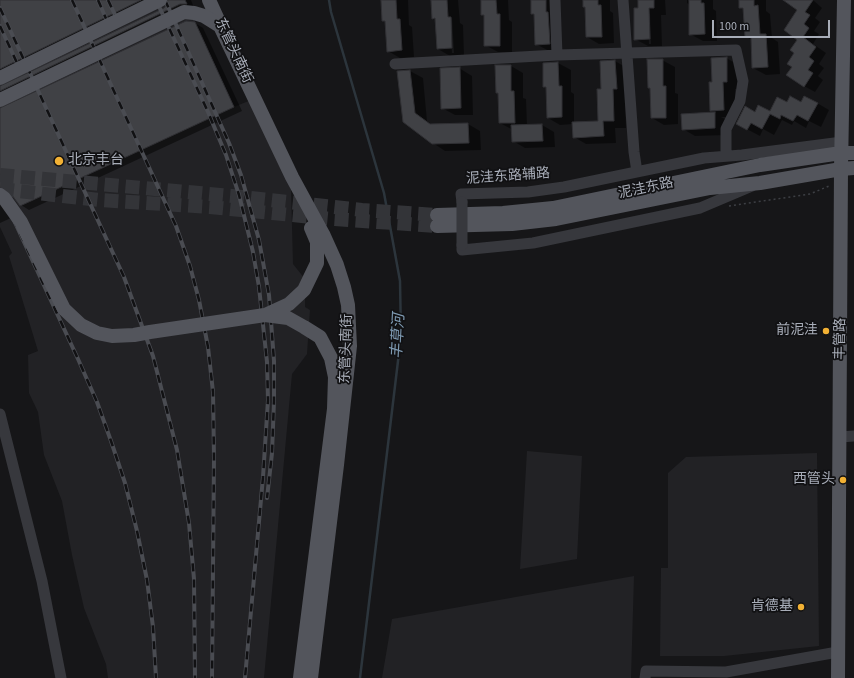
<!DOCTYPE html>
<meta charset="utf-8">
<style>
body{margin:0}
#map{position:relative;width:854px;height:678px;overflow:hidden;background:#161618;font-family:"Source Sans 3",sans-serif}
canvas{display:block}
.scale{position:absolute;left:712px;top:20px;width:118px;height:18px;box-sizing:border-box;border:2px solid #a8adb8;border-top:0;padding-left:5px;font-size:12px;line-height:14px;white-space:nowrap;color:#a8adb8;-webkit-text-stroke:3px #111113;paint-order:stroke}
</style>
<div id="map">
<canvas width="854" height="678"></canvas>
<div class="scale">100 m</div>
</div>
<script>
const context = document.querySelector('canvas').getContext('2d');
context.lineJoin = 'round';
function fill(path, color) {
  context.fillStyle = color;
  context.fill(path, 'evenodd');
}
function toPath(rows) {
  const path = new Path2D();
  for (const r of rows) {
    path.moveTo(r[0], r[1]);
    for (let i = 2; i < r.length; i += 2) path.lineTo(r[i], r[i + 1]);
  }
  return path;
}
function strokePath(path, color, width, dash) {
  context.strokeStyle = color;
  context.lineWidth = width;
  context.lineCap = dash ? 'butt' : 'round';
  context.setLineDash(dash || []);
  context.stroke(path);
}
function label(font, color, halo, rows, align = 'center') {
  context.font = font + ' "Source Sans 3","Noto Sans SC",sans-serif';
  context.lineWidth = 3.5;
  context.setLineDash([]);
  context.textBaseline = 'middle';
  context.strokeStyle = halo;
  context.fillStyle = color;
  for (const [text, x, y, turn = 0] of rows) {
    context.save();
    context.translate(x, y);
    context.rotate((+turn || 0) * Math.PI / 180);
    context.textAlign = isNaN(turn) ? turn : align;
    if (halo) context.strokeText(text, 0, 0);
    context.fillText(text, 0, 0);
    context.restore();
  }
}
const built = toPath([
 [0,0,185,0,234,107,251,100,291,189,293,264,305,279,305,307,310,310,307,354,292,374,264,678,108,678,106,664,84,608,72,555,62,501,44,455,38,412,29,393,28,355,38,351,9,256,12,253,0,227],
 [527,451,582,456,577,559,520,569],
 [817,453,819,646,724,656,660,656,661,568,668,568,668,473,686,457],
 [634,576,631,678,382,678,392,619]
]);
const shadow = toPath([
 [0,0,158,0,0,81],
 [169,0,191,0,194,8,0,103,0,85,0,87,164,8],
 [382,0,408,0,409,25,412,27,414,57,400,58,388,51,386,22,383,20],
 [432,0,458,0,460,23,463,25,464,55,450,56,438,49,436,20,433,18],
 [450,18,452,18,454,53,452,53],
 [482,0,508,0,509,20,512,22,512,52,498,52,485,45,485,16,482,14],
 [532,0,558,0,562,50,549,51,536,44,535,15,532,14],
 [584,0,610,0,610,11,613,13,614,43,599,44,587,37,586,8],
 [639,0,665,0,666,15,661,15,662,46,648,46,635,39],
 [648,14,650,14,651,44,649,44],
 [687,0,713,0,713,9,716,11,717,41,703,41,690,34,690,5,687,3],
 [740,0,766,0,766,11,770,14,772,38,778,42,780,74,766,75,753,68,752,40,746,37,744,10,740,7],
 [790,0,813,0,822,8,815,18,820,22,814,31,819,34,813,44,826,53,819,64,824,68,818,76,823,80,815,92,804,86,793,67,798,39,799,10],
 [195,23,203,28,242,111,29,210,21,205,10,191,5,192,0,198,0,107,0,109],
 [726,58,739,65,739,89,735,89,736,117,721,117,727,120,727,135,695,136,683,129,682,115,716,113,711,110,713,83],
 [662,60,675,67,675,93,678,94,678,124,664,125,652,118],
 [615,61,627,68,625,96,626,128,615,128,616,143,586,144,574,137,573,124,560,125,548,118,547,88,544,87,544,64,558,63,571,70,571,92,574,94,574,123,599,122,602,90,601,62],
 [511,66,523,73,523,98,526,99,527,125,542,125,554,132,555,147,525,148,513,141,513,130,500,123],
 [459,68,472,76,473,115,455,115,442,108],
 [410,71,423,78,427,121,432,125,468,124,480,131,481,150,445,151,433,143,404,121,399,72],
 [788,103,817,103,829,110,821,127,809,121,806,128,794,121,792,125,782,120,774,135,763,129,760,136,737,124,756,113,770,113],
 [0,203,11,218,0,223]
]);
const stream = toPath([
 [329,0,331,12,384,193,400,281,401,336,360,678]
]);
const building = toPath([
 [0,0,141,0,0,69,0,0],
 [168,0,185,0,187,4,180,4,0,91,0,86,164,8,167,4,168,0],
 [381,0,396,0,397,19,400,19,402,50,387,52,385,21,382,21,381,0],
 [431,0,447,0,448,17,451,17,452,48,437,49,435,18,432,19,431,0],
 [481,0,496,0,497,14,500,14,500,46,484,46,484,15,481,15,481,0],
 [531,0,546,0,546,12,548,12,550,44,535,45,534,14,531,14,531,0],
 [583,0,598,0,598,5,601,5,602,37,586,37,585,7,583,7,583,0],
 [638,0,654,0,654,8,649,8,650,39,634,40,634,8,638,8,638,0],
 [689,0,701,0,701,3,704,3,705,34,689,35,689,0],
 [739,0,754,0,754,6,758,5,760,34,766,34,768,67,752,68,751,37,745,37,743,8,739,8,739,0],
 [783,0,813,0,805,12,810,15,804,24,809,28,803,37,816,47,809,57,814,61,808,70,813,73,804,87,786,75,792,67,787,64,794,53,790,50,797,40,784,30,797,10,783,0],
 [186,21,195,22,234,107,20,206,9,191,0,187,0,108,186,21],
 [727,57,727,82,723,82,724,110,710,111,709,82,712,82,711,58,727,57],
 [647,59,663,59,663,86,666,86,666,118,651,118,650,88,648,88,647,59],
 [615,60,617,89,613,89,614,121,603,121,604,136,573,138,572,122,598,121,597,89,601,89,600,61,615,60],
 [558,62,559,86,562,86,562,117,547,118,546,87,543,87,543,63,558,62],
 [495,65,511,65,511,91,514,91,515,123,499,123,498,93,496,93,495,65],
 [460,67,461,108,441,109,440,68,460,67],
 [410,70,415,113,430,124,468,123,469,143,432,144,403,122,397,71,410,70],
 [790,96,801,102,804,96,818,103,808,121,797,115,793,121,781,115,780,119,770,114,762,129,751,123,747,130,736,124,745,106,755,112,758,105,770,111,777,97,787,102,790,96],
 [715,112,715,128,682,130,681,114,715,112],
 [542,124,543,141,512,142,511,125,542,124]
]);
const majorTunnel = toPath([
 [0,175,232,196,362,210,437,215],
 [0,189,99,200,210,207,333,219,437,226]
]);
const path = toPath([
 [729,206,810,194,829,186]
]);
const minor = toPath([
 [555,0,557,55],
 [623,0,634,152,637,172],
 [395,64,557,55,736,50,743,81,740,101,726,129,726,151],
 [462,202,461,194,528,192,564,187,704,158,742,155,842,142],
 [462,245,462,250,533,243,595,230,700,208,752,186],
 [0,414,42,581,61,678],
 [840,437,854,436],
 [645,678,646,671,726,672,832,653]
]);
const major = toPath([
 [209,0,224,33],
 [437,215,503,213,553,208,760,165,841,153,854,153],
 [437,226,512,224,556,219,710,188,760,183,841,169,854,168],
 [838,678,841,169,844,0]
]);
const rail = toPath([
 [72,0,176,226,190,266,199,300,208,347,213,392,214,458,212,678],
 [98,0,107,21],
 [108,0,116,17],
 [156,0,208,112,226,155,239,195,253,252,259,287,267,362,268,400,263,477,245,678],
 [165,0,229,143,241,175,259,240,269,295,274,361,274,401,272,453,267,498],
 [0,8,124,277,153,356,177,450,189,523,194,579,195,678],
 [0,26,17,63],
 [0,190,78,359,97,402,111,441,125,483,137,531,147,580,153,627,156,678]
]);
const minorBridge = toPath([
 [462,202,462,245]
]);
const majorBridge = toPath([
 [0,78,160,0],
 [0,100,184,12,194,13,204,16,220,26,292,177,323,234,337,265,344,287,348,305,350,346,337,465,311,678],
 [0,195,4,198,21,222,64,309,81,325,97,333,112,336,134,335,150,332,265,315,289,304,304,290,317,263,317,242,311,228],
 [265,315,288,318,304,327,320,337,331,358,335,377,334,409,300,678]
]);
const markers = [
 [59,161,5,"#f2b134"],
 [826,331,4,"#f2b134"],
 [843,480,4,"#f2b134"],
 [801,607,4,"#f2b134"]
];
const streetNames = [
 ["东管头南街",233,51,65],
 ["泥洼东路辅路",508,177,-4],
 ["泥洼东路",646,189,-12],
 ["丰管路",841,339,-89],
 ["东管头南街",347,349,-88]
];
const poiNames = [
 ["北京丰台",68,161,"left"],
 ["前泥洼",818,331],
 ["西管头",835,480],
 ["肯德基",793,607]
];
const waterNames = [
 ["丰草河",399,336,-87]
];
fill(built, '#222225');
fill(shadow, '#0007');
strokePath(stream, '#2c353c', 2.5);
fill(building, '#404145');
strokePath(building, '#303034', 1);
strokePath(majorTunnel, '#333438', 14, [14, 7]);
strokePath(path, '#3d3f44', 1.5, [2, 3]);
strokePath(minor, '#37383d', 11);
strokePath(major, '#53555c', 14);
strokePath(rail, '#4a4c52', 4);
strokePath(rail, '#111113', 2.5, [8]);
strokePath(minorBridge, '#37383d', 11);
strokePath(majorBridge, '#53555c', 14);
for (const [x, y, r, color] of markers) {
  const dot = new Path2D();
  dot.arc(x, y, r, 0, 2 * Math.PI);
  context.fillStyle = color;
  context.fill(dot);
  strokePath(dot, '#111113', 1.5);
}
label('14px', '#a8adb8', '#111113', streetNames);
label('14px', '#a8adb8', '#111113', poiNames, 'right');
label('italic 15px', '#7f9bb3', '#111113', waterNames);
</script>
